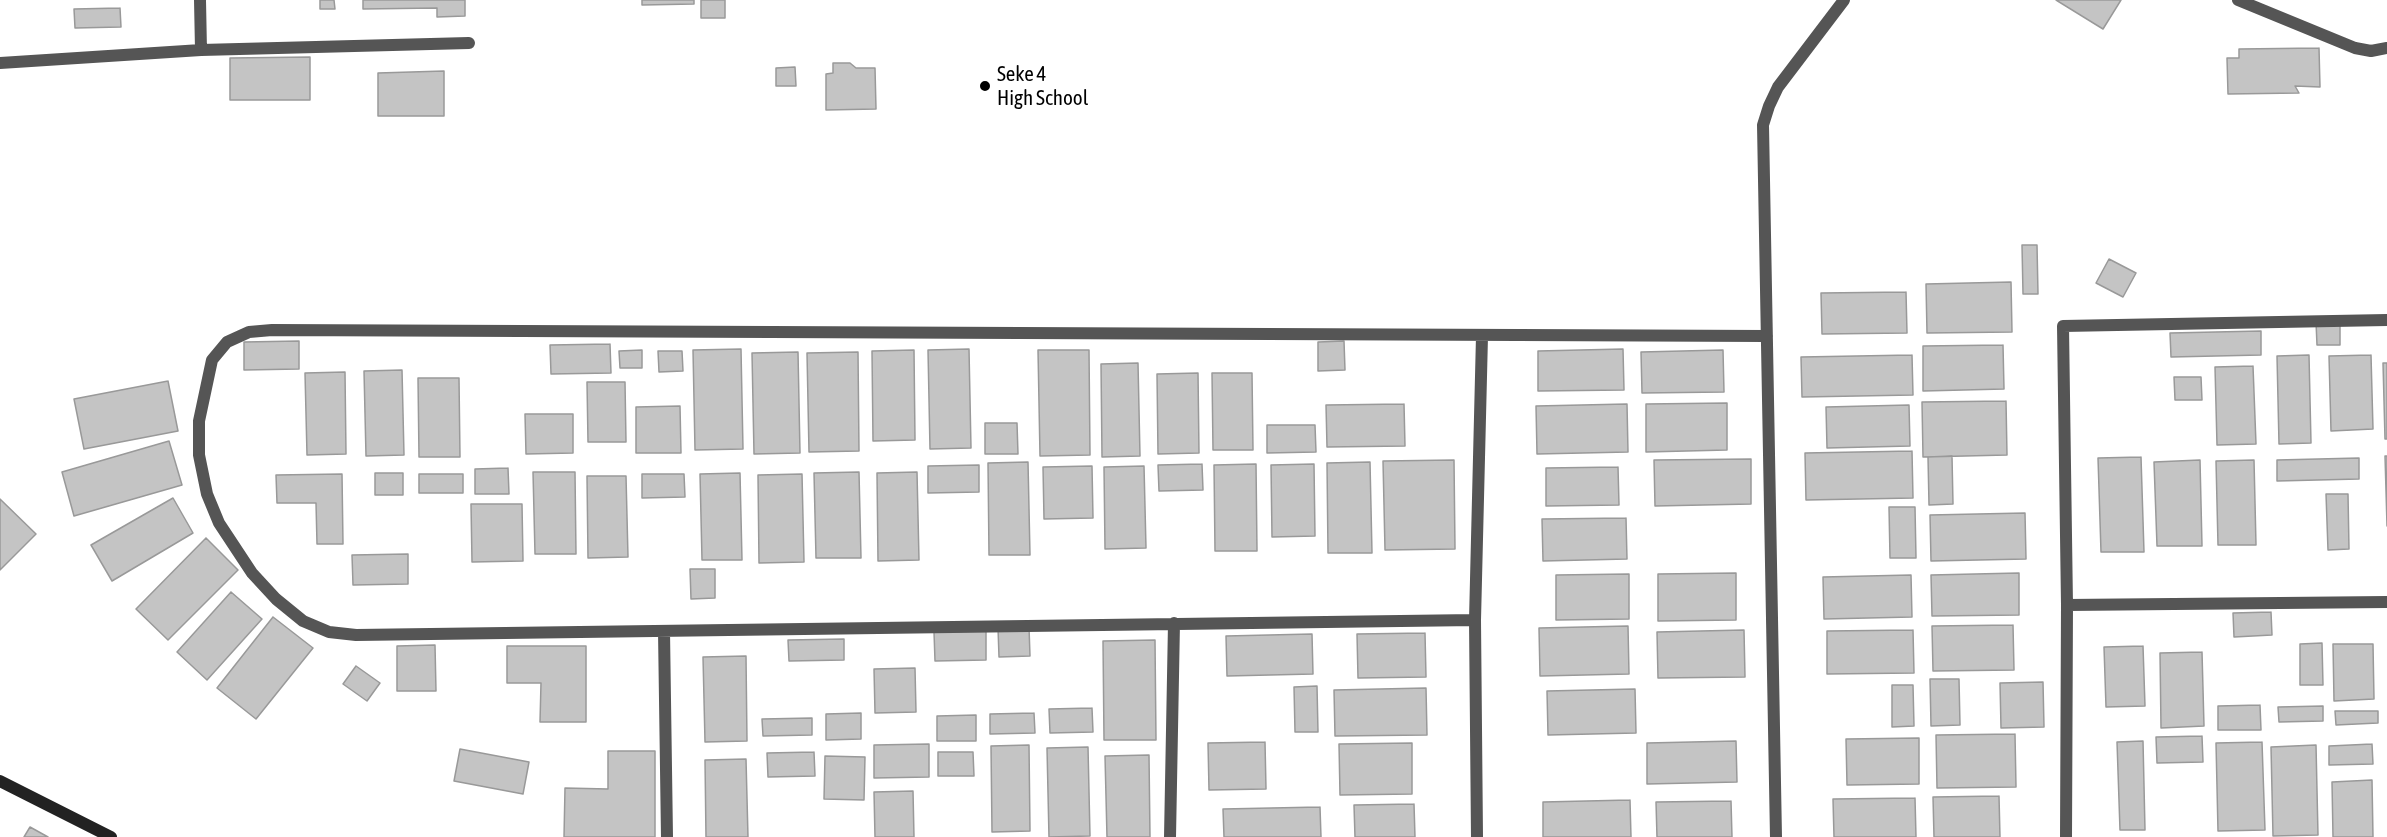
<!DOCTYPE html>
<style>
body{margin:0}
canvas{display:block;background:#fff}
</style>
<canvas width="2387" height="837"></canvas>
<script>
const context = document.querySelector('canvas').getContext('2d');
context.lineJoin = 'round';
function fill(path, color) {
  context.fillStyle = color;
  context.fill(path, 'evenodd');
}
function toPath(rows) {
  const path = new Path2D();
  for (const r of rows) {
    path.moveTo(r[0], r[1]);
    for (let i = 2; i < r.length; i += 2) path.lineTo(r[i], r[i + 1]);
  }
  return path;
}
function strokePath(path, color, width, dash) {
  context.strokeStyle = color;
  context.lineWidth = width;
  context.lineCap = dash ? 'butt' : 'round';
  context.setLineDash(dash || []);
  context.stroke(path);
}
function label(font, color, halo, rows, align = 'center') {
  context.font = font + ' "Asap Condensed",sans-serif';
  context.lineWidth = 5;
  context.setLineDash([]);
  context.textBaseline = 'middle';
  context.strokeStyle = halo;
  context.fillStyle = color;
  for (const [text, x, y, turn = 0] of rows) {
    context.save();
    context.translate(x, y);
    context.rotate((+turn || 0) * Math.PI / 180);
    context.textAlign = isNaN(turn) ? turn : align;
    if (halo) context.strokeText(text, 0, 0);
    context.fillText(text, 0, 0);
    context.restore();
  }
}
const building = toPath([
 [320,0,334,0,335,9,320,9,320,0],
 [363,0,465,0,465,16,437,17,437,8,363,9,363,0],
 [642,0,694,0,694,4,642,5,642,0],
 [701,0,725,0,725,18,701,18,701,0],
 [2056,0,2121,0,2103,29,2056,0],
 [120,8,121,27,75,28,74,9,120,8],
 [2319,48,2320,87,2295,86,2299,93,2228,94,2227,58,2239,58,2239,49,2319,48],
 [310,57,310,100,230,100,230,58,310,57],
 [833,63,850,63,856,68,875,68,876,109,826,110,826,74,833,73,833,63],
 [795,67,796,86,776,86,776,68,795,67],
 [444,71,444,116,378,116,378,73,444,71],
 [2022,245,2037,245,2038,294,2023,294,2022,245],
 [2109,259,2136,273,2123,297,2096,283,2109,259],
 [2011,282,2012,332,1927,333,1926,284,2011,282],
 [1906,292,1907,333,1822,334,1821,293,1906,292],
 [2316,322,2340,322,2340,345,2317,345,2316,322],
 [2261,331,2261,355,2171,357,2170,333,2261,331],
 [299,341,299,369,244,370,244,342,299,341],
 [1344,341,1345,370,1318,371,1318,342,1344,341],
 [610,344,611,373,551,374,550,345,610,344],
 [2003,345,2004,389,1923,391,1923,346,2003,345],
 [741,349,743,449,695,450,693,350,741,349],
 [969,349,971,448,930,449,928,350,969,349],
 [1623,349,1624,390,1538,391,1538,351,1623,349],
 [642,350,642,368,620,368,619,351,642,350],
 [914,350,915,440,873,441,872,351,914,350],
 [1038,350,1089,350,1090,455,1040,456,1038,350],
 [1723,350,1724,392,1642,393,1641,352,1723,350],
 [658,351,682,351,683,371,659,372,658,351],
 [798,352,800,453,754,454,752,353,798,352],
 [858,352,859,451,809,452,807,353,858,352],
 [1912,355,1913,395,1802,397,1801,357,1912,355],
 [2309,355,2311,443,2279,444,2277,356,2309,355],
 [2371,355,2373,429,2331,431,2329,356,2371,355],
 [1138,363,1140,456,1102,457,1101,364,1138,363],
 [2383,363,2387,363,2387,439,2385,439,2383,363],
 [2253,366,2256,444,2217,445,2215,367,2253,366],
 [402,370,404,455,366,456,364,371,402,370],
 [345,372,346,454,307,455,305,373,345,372],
 [1198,373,1199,453,1158,454,1157,374,1198,373],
 [1212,373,1252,373,1253,450,1213,450,1212,373],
 [2174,377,2201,377,2202,400,2175,400,2174,377],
 [418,378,459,378,460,457,419,457,418,378],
 [168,381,178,431,84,449,74,399,168,381],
 [587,382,625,382,626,442,588,442,587,382],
 [2006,401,2007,455,1923,457,1922,402,2006,401],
 [1727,403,1727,450,1646,452,1646,404,1727,403],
 [1404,404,1405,446,1327,447,1326,405,1404,404],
 [1627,404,1628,452,1537,454,1536,406,1627,404],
 [1909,405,1910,446,1827,448,1826,407,1909,405],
 [680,406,681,453,636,453,636,407,680,406],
 [525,414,573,414,573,453,526,454,525,414],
 [985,423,1017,423,1018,454,985,454,985,423],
 [1267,425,1315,425,1316,452,1267,453,1267,425],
 [169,441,182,485,74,516,62,472,169,441],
 [1912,451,1913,498,1806,500,1805,453,1912,451],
 [1952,456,1953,504,1929,505,1928,457,1952,456],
 [2385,456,2387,456,2387,526,2385,456],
 [2141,457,2144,552,2101,552,2098,458,2141,457],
 [2359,458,2359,479,2277,481,2277,460,2359,458],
 [1751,459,1751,504,1655,506,1654,460,1751,459],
 [1454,460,1455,549,1385,550,1383,461,1454,460],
 [2200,460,2202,546,2157,546,2154,462,2200,460],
 [2254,460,2256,545,2218,545,2216,461,2254,460],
 [1028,462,1030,555,989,555,988,463,1028,462],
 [1370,462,1372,553,1328,553,1327,463,1370,462],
 [1202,464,1203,490,1159,491,1158,465,1202,464],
 [1256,464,1257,551,1215,551,1214,465,1256,464],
 [1314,464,1315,536,1272,537,1271,465,1314,464],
 [979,465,979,492,928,493,928,466,979,465],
 [1092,466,1093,518,1044,519,1043,467,1092,466],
 [1144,466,1146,548,1105,549,1104,467,1144,466],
 [1618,467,1619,505,1546,506,1546,468,1618,467],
 [508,468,509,494,475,494,475,469,508,468],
 [533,472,575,472,576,554,535,554,533,472],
 [859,472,861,558,816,558,814,473,859,472],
 [917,472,919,560,878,561,877,473,917,472],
 [375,473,403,473,403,495,375,495,375,473],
 [740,473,742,560,702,560,700,474,740,473],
 [342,474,343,544,317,544,316,503,277,503,276,475,342,474],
 [419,474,463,474,463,493,419,493,419,474],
 [642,474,684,474,685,497,642,498,642,474],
 [802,474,804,562,759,563,758,475,802,474],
 [587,476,626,476,628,557,588,558,587,476],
 [2326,494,2348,494,2349,549,2328,550,2326,494],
 [173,498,193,533,112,581,91,545,173,498],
 [0,499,36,534,0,570,0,499],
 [471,504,522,504,523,561,472,562,471,504],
 [1889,507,1915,507,1916,558,1890,558,1889,507],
 [2025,513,2026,559,1931,561,1930,515,2025,513],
 [1626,518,1627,559,1543,561,1542,519,1626,518],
 [206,538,238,570,168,640,136,609,206,538],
 [408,554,408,584,353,585,352,555,408,554],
 [690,569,715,569,715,598,691,599,690,569],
 [1736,573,1736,620,1658,621,1658,574,1736,573],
 [2019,573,2019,615,1932,616,1931,575,2019,573],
 [1629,574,1629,619,1556,620,1556,575,1629,574],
 [1911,575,1912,617,1824,619,1823,577,1911,575],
 [231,592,262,619,207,680,177,652,231,592],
 [2271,612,2272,635,2234,637,2233,613,2271,612],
 [273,617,313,648,256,719,217,688,273,617],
 [2013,625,2014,670,1933,671,1932,626,2013,625],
 [1628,626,1629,674,1540,676,1539,628,1628,626],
 [1029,627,1030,656,999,657,998,628,1029,627],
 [1744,630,1745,677,1658,678,1657,632,1744,630],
 [1913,630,1914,673,1827,674,1827,631,1913,630],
 [986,631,986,660,935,661,934,632,986,631],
 [1425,633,1426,677,1358,678,1357,634,1425,633],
 [1312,634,1313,674,1227,676,1226,636,1312,634],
 [844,639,844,660,789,661,788,640,844,639],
 [1155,640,1156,740,1104,740,1103,641,1155,640],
 [2322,643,2323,685,2300,685,2300,644,2322,643],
 [2333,644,2373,644,2374,699,2334,701,2333,644],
 [435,645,436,691,397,691,397,646,435,645],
 [507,646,586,646,586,722,540,722,541,683,507,683,507,646],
 [2143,646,2145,706,2106,707,2104,647,2143,646],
 [2202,652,2204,726,2161,728,2160,653,2202,652],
 [746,656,747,741,705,742,703,657,746,656],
 [356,666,380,683,367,701,343,684,356,666],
 [915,668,916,712,875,713,874,669,915,668],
 [1930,679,1959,679,1960,725,1931,726,1930,679],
 [2043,682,2044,727,2001,728,2000,683,2043,682],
 [1892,685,1913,685,1914,726,1892,727,1892,685],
 [1317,686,1318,732,1295,732,1294,687,1317,686],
 [1426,688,1427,735,1335,736,1334,690,1426,688],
 [1635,689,1636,733,1548,735,1547,691,1635,689],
 [2260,705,2261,730,2218,730,2218,706,2260,705],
 [2323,706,2323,721,2279,722,2278,707,2323,706],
 [1092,708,1093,732,1050,733,1049,709,1092,708],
 [2335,711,2378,711,2378,723,2336,725,2335,711],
 [861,713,861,739,826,740,826,714,861,713],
 [1034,713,1035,733,990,734,990,714,1034,713],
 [976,715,976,741,937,741,937,716,976,715],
 [812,718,812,735,763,736,762,719,812,718],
 [2015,734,2016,787,1937,788,1936,735,2015,734],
 [2202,736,2203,762,2157,763,2156,737,2202,736],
 [1919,738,1919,784,1847,785,1846,739,1919,738],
 [1736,741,1737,782,1647,784,1647,743,1736,741],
 [2143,741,2145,830,2120,830,2117,742,2143,741],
 [1265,742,1266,789,1209,790,1208,743,1265,742],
 [2262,742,2265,830,2218,831,2216,743,2262,742],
 [1412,743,1412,794,1340,795,1339,744,1412,743],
 [929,744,929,777,874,778,874,745,929,744],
 [2372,744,2373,764,2329,765,2329,746,2372,744],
 [1029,745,1030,831,992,832,991,746,1029,745],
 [2316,745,2318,835,2273,836,2271,747,2316,745],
 [1088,747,1090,836,1049,837,1047,748,1088,747],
 [460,749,529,762,523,794,454,781,460,749],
 [608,751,655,751,655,837,564,837,565,788,608,789,608,751],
 [814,752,815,776,768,777,767,753,814,752],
 [938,752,973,752,974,776,938,776,938,752],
 [1149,755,1150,837,1107,837,1105,756,1149,755],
 [825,756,865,757,864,800,824,799,825,756],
 [746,759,748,837,706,837,705,760,746,759],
 [2372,780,2373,837,2333,837,2332,782,2372,780],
 [913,791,914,837,875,837,874,792,913,791],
 [1999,796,2000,837,1934,837,1933,797,1999,796],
 [1915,798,1916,837,1834,837,1833,799,1915,798],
 [1630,800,1631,837,1543,837,1543,802,1630,800],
 [1731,801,1732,837,1657,837,1656,802,1731,801],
 [1414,804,1415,837,1355,837,1354,805,1414,804],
 [1320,807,1321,837,1224,837,1223,809,1320,807],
 [30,827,48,837,24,837,30,827]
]);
const street = toPath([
 [200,0,201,50],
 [2238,0,2355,48,2371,51,2387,48],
 [0,63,201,50,469,43],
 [2067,605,2387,602],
 [1475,620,356,635,329,632,303,621,276,599,252,573,219,523,207,494,199,455,199,421,212,360,227,342,249,332,272,330,1767,336],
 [664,631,667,837],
 [1170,837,1174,623],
 [1477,837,1475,620,1482,336],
 [1776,837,1763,125,1769,106,1778,87,1844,0],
 [2066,837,2067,605,2063,326,2387,320]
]);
const secondary = toPath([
 [0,781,111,837]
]);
const markers = [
 [985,86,6,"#000"]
];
const poiNames = [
 ["Seke 4",997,74],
 ["High School",997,98]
];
fill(building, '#c4c4c4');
strokePath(building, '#999', 1.5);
strokePath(street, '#555', 12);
strokePath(secondary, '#222', 12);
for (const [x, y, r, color] of markers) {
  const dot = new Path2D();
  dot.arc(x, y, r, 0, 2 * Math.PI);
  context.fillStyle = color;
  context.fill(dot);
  strokePath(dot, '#fff', 2);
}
label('21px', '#000', '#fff', poiNames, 'left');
</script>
